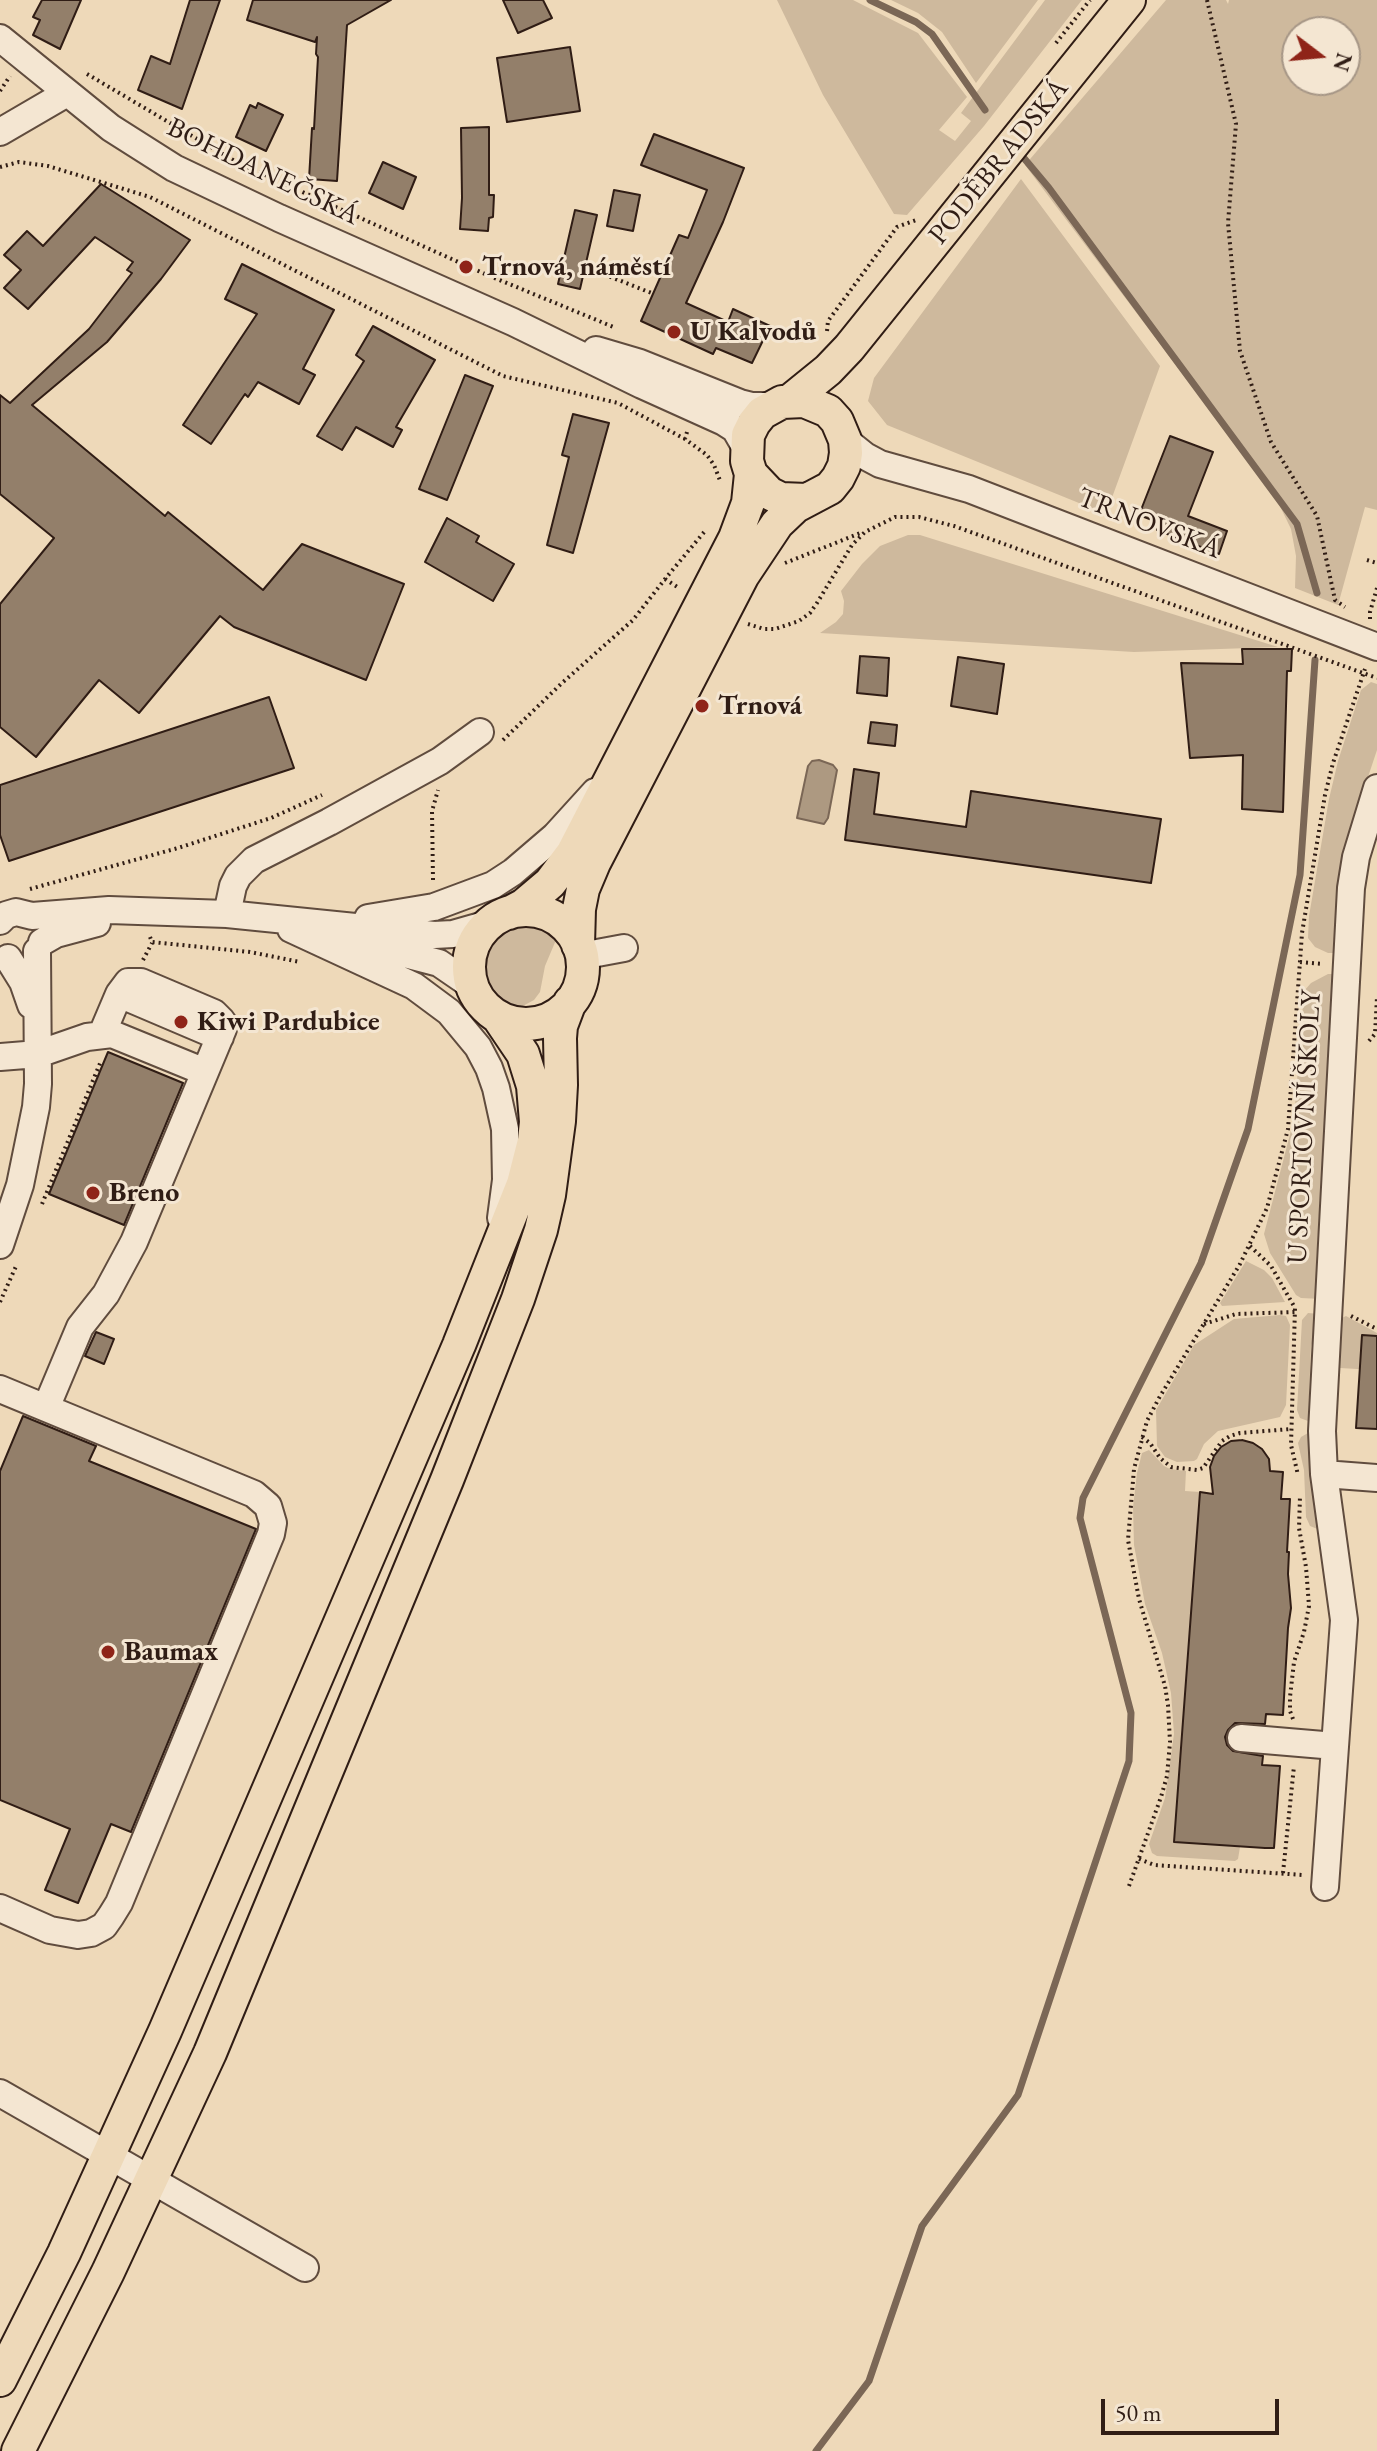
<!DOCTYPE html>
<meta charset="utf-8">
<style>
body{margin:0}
#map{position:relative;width:1377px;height:2451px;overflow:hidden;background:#eed9b9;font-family:"EB Garamond",serif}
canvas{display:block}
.north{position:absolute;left:1281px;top:16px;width:80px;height:80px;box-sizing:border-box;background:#f4e6d2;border:2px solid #a69686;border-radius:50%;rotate:106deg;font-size:22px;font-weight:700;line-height:32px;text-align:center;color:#301d15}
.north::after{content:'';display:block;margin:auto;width:28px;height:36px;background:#8f2418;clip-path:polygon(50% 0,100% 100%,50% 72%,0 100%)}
.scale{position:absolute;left:1101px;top:2399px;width:178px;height:36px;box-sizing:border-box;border:4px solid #301d15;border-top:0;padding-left:10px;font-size:24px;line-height:28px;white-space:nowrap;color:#301d15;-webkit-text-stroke:6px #f4e6d2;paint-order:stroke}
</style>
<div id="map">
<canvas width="1377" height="2451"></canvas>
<div class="north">N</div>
<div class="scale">50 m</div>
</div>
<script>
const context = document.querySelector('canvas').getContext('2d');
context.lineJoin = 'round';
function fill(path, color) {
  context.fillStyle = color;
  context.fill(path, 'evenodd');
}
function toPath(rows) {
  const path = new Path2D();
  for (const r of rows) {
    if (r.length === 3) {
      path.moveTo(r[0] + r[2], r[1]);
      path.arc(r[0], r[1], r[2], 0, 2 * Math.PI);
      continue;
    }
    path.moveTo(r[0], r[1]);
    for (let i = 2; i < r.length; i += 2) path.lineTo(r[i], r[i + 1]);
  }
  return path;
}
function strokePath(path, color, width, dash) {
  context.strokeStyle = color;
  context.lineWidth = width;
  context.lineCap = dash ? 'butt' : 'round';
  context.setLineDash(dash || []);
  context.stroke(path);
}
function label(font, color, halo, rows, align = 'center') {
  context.font = font + ' "EB Garamond",serif';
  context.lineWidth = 6;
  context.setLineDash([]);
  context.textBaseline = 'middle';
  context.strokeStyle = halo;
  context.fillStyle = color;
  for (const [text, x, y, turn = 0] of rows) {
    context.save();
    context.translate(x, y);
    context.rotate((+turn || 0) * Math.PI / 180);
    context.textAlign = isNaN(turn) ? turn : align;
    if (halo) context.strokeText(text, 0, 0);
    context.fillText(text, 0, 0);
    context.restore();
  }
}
const green = toPath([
 [777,0,853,0,918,33,967,97,939,130,955,141,971,121,961,113,1045,0,1082,0,984,126,907,215,894,214,823,95],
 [891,0,1038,0,976,83,942,32,918,13],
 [1166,0,1226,0,1228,4,1229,0,1377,0,1377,510,1365,507,1338,605,1295,588,1296,556,1291,529,1276,498,1025,165],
 [1345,32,1345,80,1297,80,1297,32],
 [1021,179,1160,366,1106,514,887,425,868,401,874,378],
 [908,535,920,535,1278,647,1134,652,820,633,836,622,843,614,844,601,841,591,862,564,880,546],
 [1371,682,1377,684,1377,750,1343,852,1339,873,1334,953,1328,953,1315,947,1308,938,1309,916,1329,799,1338,761,1361,690],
 [529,926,548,933,556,940,545,966,540,992,534,1000,521,1007,510,1004,493,992,485,972,485,961,488,951,500,935,509,929],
 [1328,974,1333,974,1316,1266,1321,1299,1301,1298,1296,1295,1270,1253,1264,1234,1294,1119,1304,991,1311,983],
 [1246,1261,1264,1270,1272,1278,1285,1302,1222,1306,1220,1303],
 [1308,1313,1320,1314,1311,1347,1308,1421,1300,1418,1297,1410,1302,1320],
 [1280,1315,1286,1316,1290,1325,1286,1405,1280,1417,1218,1431,1204,1444,1197,1459,1194,1461,1177,1462,1165,1457,1157,1446,1156,1410,1194,1345,1234,1319],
 [1346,1316,1377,1333,1377,1361,1374,1370,1340,1368,1342,1318],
 [1308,1433,1320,1530,1310,1526,1306,1517,1304,1470,1298,1443,1301,1437],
 [1149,1450,1164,1466,1170,1469,1186,1471,1185,1491,1200,1492,1174,1841,1240,1847,1238,1859,1235,1861,1157,1856,1152,1853,1149,1844,1165,1798,1174,1734,1171,1693,1162,1653,1145,1604,1134,1545,1133,1507,1137,1473,1142,1453]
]);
const water = toPath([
 [819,760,833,765,837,770,828,818,824,824,797,818,808,766,812,761,819,760]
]);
const stream = toPath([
 [870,0,916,22,932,34,985,110],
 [1023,157,1049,188,1297,524,1317,593],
 [816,2451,869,2381,922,2226,1018,2095,1129,1761,1131,1713,1080,1518,1083,1498,1201,1263,1248,1129,1300,875,1315,660]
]);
const building = toPath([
 [42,0,81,0,60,49,33,35,40,20,33,17,42,0],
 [190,0,220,0,182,109,138,90,151,56,170,64,190,0],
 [253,0,391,0,347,25,337,181,309,179,312,128,314,129,318,57,316,54,317,37,315,42,247,20,253,0],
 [503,0,543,0,552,18,518,33,503,0],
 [570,47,580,111,507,122,497,58,570,47],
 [258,103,283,115,266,151,236,137,250,105,256,108,258,103],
 [489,127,489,195,494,195,493,217,489,218,488,231,460,229,462,198,461,128,489,127],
 [654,134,744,168,723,222,686,303,728,322,733,309,770,326,752,363,716,348,713,354,641,321,679,235,688,238,707,190,641,165,654,134],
 [383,162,416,177,403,209,369,193,383,162],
 [101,184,190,240,161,279,107,342,32,405,165,516,168,512,263,590,302,544,404,584,366,680,234,627,220,616,139,713,99,680,36,757,0,727,0,604,54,538,0,494,0,395,10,403,89,329,132,273,127,270,133,262,95,237,28,309,4,288,21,270,4,255,27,231,43,246,101,184],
 [614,190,640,195,633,231,607,226,614,190],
 [575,210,597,215,580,289,558,284,575,210],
 [242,264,334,310,303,369,315,375,299,404,258,382,248,397,245,394,211,444,183,425,257,314,225,299,242,264],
 [373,326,435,360,396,427,402,430,393,447,356,427,342,450,317,436,364,361,356,355,373,326],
 [465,375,493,386,447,500,419,489,465,375],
 [573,414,609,423,573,553,547,545,569,457,562,455,573,414],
 [1170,436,1213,452,1188,516,1227,531,1219,554,1157,530,1160,523,1139,515,1170,436],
 [447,518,479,536,476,542,514,564,493,601,425,562,447,518],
 [1242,649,1292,649,1291,671,1287,671,1283,812,1242,809,1243,755,1190,758,1181,663,1243,664,1242,649],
 [860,656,889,658,887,696,857,693,860,656],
 [958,657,1004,664,997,714,951,706,958,657],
 [269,697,294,768,9,861,0,835,0,785,269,697],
 [871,722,897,725,895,746,868,743,871,722],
 [854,769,879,773,874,814,966,827,971,791,1161,819,1151,883,845,840,854,769],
 [108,1052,183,1083,124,1225,49,1194,108,1052],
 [96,1332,114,1339,104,1364,85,1356,96,1332],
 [1362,1335,1377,1336,1377,1429,1356,1428,1362,1335],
 [23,1416,96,1446,89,1461,256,1529,131,1832,111,1824,78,1903,45,1890,70,1829,0,1800,0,1471,23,1416],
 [1242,1440,1253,1443,1262,1449,1269,1459,1270,1471,1283,1472,1281,1499,1290,1499,1287,1552,1289,1552,1288,1574,1291,1608,1288,1628,1283,1715,1266,1714,1265,1724,1235,1723,1228,1730,1225,1737,1227,1745,1233,1751,1263,1756,1262,1765,1280,1766,1274,1848,1265,1848,1174,1842,1200,1492,1213,1494,1210,1467,1214,1456,1221,1447,1231,1441,1242,1440]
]);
const path = toPath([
 [1207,0,1236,124,1228,223,1240,351,1271,442,1317,516,1335,600,1345,607],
 [1056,43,1090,0],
 [87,74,238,163,485,274,616,328],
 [0,91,10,76],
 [0,167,19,162,48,166,150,197,503,376,618,403,685,439],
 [593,270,654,294],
 [827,331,828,321,897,227,916,220],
 [687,432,685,439,707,455,714,465,721,483],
 [1367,560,1377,563],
 [785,563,863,532],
 [665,579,679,588],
 [1370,619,1370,612,1377,588],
 [748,624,764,629,775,629,799,621,810,613,817,603,852,545,865,532,895,517,919,517,954,526,1377,678],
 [503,740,562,683,633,620,665,579,705,531],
 [433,880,432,811,438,790],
 [30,889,178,848,271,818,322,795],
 [150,937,152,942,250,952,300,962],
 [143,960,152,943],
 [1300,962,1323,964],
 [1369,1041,1375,1034,1377,997],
 [42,1204,101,1061],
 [1250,1246,1271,1266,1295,1308,1291,1445,1298,1475],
 [0,1302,17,1264],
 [1351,1316,1377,1329],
 [1204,1324,1236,1314,1295,1312],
 [1142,1437,1150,1443,1160,1458,1171,1467,1197,1470,1203,1468,1222,1441,1230,1436,1240,1433,1291,1429],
 [1293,1719,1290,1711,1290,1697,1294,1662,1304,1632,1309,1606,1306,1567,1299,1528,1300,1496],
 [1139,1859,1154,1865,1303,1875],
 [1283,1873,1294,1766],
 [1129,1886,1161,1797,1167,1776,1170,1742,1168,1705,1165,1686,1139,1599,1128,1540,1134,1469,1147,1421,1159,1398,1240,1264,1267,1208,1288,1129,1302,933,1325,795,1333,763,1365,669]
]);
const minor = toPath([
 [0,38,111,128,174,168,279,218,513,322,642,385,724,422,735,429,746,448],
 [0,132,67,93],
 [596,350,640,363,740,403,752,406,773,406],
 [845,440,865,456,880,464,969,489,1377,647],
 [227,914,233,886,238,876,254,860,329,822,440,761,480,732],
 [368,918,434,907,493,885,513,872,555,836,595,792],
 [0,921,6,915,16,912,32,916,109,910,227,914,434,935,453,934,488,924],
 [291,929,414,986,449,1012,478,1047,489,1068,496,1088,505,1129,506,1180,501,1218],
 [355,941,439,963,471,985],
 [42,942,56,934,97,923],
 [581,956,624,948],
 [8,958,23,982,31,1005],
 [102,1034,119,994,220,1037],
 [0,1057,38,1054,87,1037,112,1034,205,1072],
 [0,1245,20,1185,36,1107,38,1084,37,951],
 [0,1389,254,1494,268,1506,273,1523,271,1534,119,1903,111,1916,104,1926,91,1933,78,1935,50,1930,0,1908],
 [46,1408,80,1327,106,1294,134,1242,223,1029,222,1021,214,1013,141,982,128,982,119,994],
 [1324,1474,1377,1478],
 [1241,1738,1335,1746],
 [1325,1887,1344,1620,1324,1474,1322,1431,1351,888,1356,857,1377,788],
 [0,2093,305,2268]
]);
const major = toPath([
 [791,400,828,370,849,348,1129,0],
 [526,967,57],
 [509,913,524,905,550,883,572,854,735,538,748,503,751,474],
 [578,945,579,909,583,889,594,863,743,575,777,524,796,506,830,488,838,478,844,466,846,453,845,440,837,421,828,411,804,401,782,402,762,413,754,423,748,435,747,461,751,474,769,493,781,499,807,500],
 [0,2380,64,2253,165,2031,459,1345,523,1184,534,1141,536,1122,533,1086,523,1054,498,1017],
 [18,2451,108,2272,210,2053,447,1480,518,1299,541,1230,549,1195,559,1121,561,1085,560,1038,561,1026,570,1002]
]);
const markers = [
 [466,267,8,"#8f2418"],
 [674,332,8,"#8f2418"],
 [702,706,8,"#8f2418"],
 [181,1022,8,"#8f2418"],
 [93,1193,8,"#8f2418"],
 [108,1652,8,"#8f2418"]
];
const streetNames = [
 ["PODĚBRADSKÁ",999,162,-51],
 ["BOHDANEČSKÁ",263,172,26],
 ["TRNOVSKÁ",1149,524,21],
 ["U SPORTOVNÍ ŠKOLY",1305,1127,-87]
];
const poiNames = [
 ["Trnová, náměstí",482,267],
 ["U Kalvodů",690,332],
 ["Trnová",718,706],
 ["Kiwi Pardubice",197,1022],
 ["Breno",109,1193],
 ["Baumax",124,1652]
];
fill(green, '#ceb99d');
fill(water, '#ad9981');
strokePath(water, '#7b6756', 2);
strokePath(stream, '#7b6756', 7);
fill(building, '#937f6a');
strokePath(building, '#301d15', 2);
strokePath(minor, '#604c3e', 30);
strokePath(major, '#301d15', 36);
strokePath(path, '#301d15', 4, [2, 4]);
strokePath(minor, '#f4e6d2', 26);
strokePath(major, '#eed9b9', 32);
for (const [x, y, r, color] of markers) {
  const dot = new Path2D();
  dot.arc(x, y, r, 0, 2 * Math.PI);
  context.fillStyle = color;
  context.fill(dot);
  strokePath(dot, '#f4e6d2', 3);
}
label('28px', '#301d15', '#f4e6d2', streetNames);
label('bold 28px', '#301d15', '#f4e6d2', poiNames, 'left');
</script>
